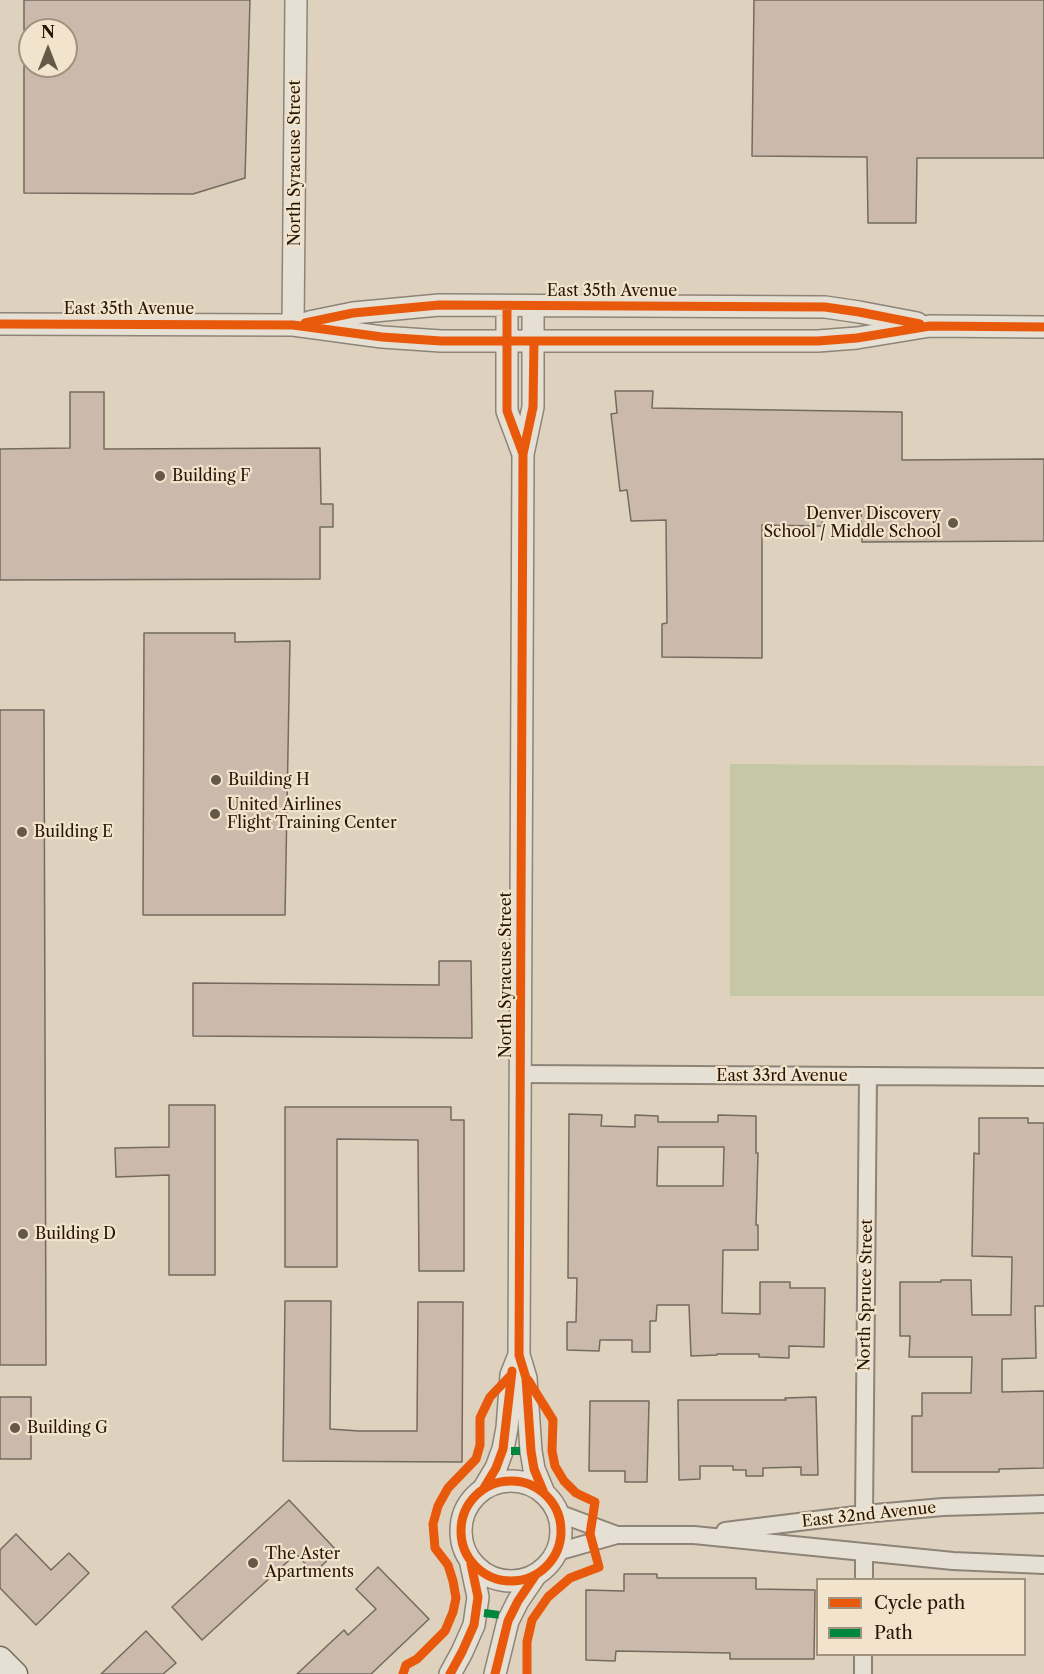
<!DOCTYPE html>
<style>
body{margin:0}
#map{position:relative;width:1044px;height:1674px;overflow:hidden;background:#ded2be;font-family:"Libre Caslon Text",serif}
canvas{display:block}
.legend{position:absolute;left:816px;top:1578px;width:210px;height:78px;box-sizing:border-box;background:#f2e4cc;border:2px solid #a0927c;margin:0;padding:8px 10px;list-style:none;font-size:18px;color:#261705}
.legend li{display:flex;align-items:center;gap:12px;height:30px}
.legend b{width:30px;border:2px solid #a0927c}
.north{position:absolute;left:18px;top:18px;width:60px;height:60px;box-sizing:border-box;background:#f2e4cc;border:2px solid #a0927c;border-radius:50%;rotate:0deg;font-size:16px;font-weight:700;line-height:24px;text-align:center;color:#261705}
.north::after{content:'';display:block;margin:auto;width:21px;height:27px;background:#665846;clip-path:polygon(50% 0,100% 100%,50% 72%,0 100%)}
</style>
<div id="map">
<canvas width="1044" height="1674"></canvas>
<ul class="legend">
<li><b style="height:8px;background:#e8590c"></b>Cycle path</li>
<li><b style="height:8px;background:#00873e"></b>Path</li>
</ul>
<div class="north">N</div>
</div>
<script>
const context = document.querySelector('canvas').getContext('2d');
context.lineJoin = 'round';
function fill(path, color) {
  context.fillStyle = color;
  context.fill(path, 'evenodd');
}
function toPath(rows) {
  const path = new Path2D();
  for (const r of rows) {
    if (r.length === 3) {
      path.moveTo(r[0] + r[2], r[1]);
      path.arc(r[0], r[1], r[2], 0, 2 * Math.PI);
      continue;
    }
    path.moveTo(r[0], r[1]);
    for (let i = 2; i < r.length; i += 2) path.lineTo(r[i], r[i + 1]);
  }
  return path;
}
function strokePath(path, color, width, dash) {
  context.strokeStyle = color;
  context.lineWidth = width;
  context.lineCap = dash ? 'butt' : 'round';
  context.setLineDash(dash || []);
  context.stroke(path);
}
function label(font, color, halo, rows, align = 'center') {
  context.font = font + ' "Libre Caslon Text",serif';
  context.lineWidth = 4.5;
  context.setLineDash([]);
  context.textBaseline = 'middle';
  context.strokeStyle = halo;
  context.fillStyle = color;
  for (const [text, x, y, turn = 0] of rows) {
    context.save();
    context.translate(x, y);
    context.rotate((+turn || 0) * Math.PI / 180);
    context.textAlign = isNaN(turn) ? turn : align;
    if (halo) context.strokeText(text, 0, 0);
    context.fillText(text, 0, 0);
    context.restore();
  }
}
const green = toPath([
 [730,764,1044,766,1044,996,730,996]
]);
const building = toPath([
 [24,0,250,0,245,178,193,194,24,193,24,66,66,66,66,30,24,30,24,0],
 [754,0,1044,0,1044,158,917,158,916,223,868,223,867,157,752,156,754,0],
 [615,391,653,391,652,408,902,412,902,460,1044,459,1044,541,862,542,861,512,823,513,822,526,762,525,762,658,662,657,662,624,667,623,666,520,631,521,627,490,620,491,611,414,617,413,615,391],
 [70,392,104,392,104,449,320,448,321,504,333,504,333,527,320,527,320,579,0,580,0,449,70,448,70,392],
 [144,633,235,633,235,642,290,641,285,915,143,915,144,633],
 [0,710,44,710,46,1365,0,1365,0,710],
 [439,961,471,961,472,1038,193,1036,193,983,439,985,439,961],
 [169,1105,215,1105,215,1275,169,1275,169,1175,116,1177,115,1148,169,1147,169,1105],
 [285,1107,451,1107,451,1120,464,1120,464,1271,419,1271,418,1140,337,1139,337,1267,285,1267,285,1107],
 [569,1114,602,1115,601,1126,635,1127,635,1115,658,1116,658,1122,718,1122,718,1115,756,1116,756,1153,758,1153,756,1225,758,1225,758,1250,723,1250,722,1313,760,1314,760,1282,790,1282,790,1288,825,1288,824,1347,789,1346,789,1358,759,1357,759,1354,717,1354,717,1355,691,1356,689,1305,657,1305,656,1321,650,1321,650,1352,632,1352,632,1340,600,1340,599,1351,567,1350,567,1322,576,1322,577,1278,568,1278,569,1114],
 [658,1147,724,1147,723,1186,657,1186,658,1147],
 [979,1118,1028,1118,1028,1123,1044,1123,1044,1306,1035,1306,1036,1358,1002,1359,1002,1392,1044,1391,1044,1468,999,1469,999,1472,912,1472,912,1416,922,1416,922,1393,971,1393,972,1357,909,1357,910,1336,900,1336,900,1282,941,1282,941,1280,971,1280,972,1315,1011,1315,1012,1257,972,1256,974,1153,979,1154,979,1118],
 [285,1301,331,1301,330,1429,359,1431,417,1431,418,1302,463,1302,462,1462,283,1461,285,1301],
 [0,1397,31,1397,31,1459,0,1459,0,1397],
 [816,1397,818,1475,801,1475,801,1467,763,1468,763,1476,746,1476,746,1470,733,1470,733,1466,700,1466,700,1479,679,1480,678,1400,786,1400,785,1398,816,1397],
 [590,1401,649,1401,647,1482,625,1482,625,1471,589,1471,590,1401],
 [289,1500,337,1551,314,1573,296,1554,202,1640,172,1607,289,1500],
 [16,1534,51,1570,69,1553,89,1573,36,1625,0,1588,0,1550,16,1534],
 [378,1567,429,1619,371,1674,297,1674,344,1630,348,1635,376,1609,356,1589,378,1567],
 [624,1574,657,1574,657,1578,756,1578,756,1589,815,1590,814,1659,730,1659,730,1653,616,1651,615,1661,586,1660,586,1590,624,1591,624,1574],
 [146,1631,176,1663,163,1674,101,1674,146,1631]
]);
const minor = toPath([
 [521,1074,1044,1077],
 [558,1513,617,1535],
 [864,1514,868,1076],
 [725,1531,864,1514,943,1507,1044,1504],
 [557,1552,617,1535,694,1535,953,1561,1044,1565],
 [864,1580,864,1552],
 [863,1674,863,1654]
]);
const tertiary = toPath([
 [507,306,507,411,523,454],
 [533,306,533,407,523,454,519,1355,526,1378,531,1451,534,1469,544,1493],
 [309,322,353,313,439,305,825,307,859,312,917,323],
 [0,324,293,325,382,337,441,341,818,341,857,338,930,326,1044,327],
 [293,325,296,0],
 [511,1531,50],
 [484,1488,496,1468,503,1449,507,1428,511,1375,519,1355],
 [450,1674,462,1652,474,1625,478,1597,471,1564],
 [495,1674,508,1621,518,1601,535,1576]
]);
const secondary = toPath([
 [0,1659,15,1674]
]);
const quiet = toPath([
 [511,1451,520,1451],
 [484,1613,500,1615]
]);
const cycleway = toPath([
 [507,306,507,411,523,454],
 [305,323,353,313,439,305,825,307,859,312,920,324],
 [0,324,293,325,382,337,441,341,818,341,857,338,930,326,1044,327],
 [534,341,533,407,523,454,519,1355,526,1378,531,1451,534,1469,544,1493],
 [511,1531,50],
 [484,1488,496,1468,503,1449,512,1371],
 [403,1674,406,1665,417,1659,445,1631,453,1612,456,1598,453,1581,448,1565,435,1548,433,1524,438,1506,448,1488,476,1459,480,1445,480,1418,490,1397,511,1375],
 [450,1674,462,1652,474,1625,478,1597,471,1564],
 [495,1674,508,1621,518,1601,535,1576],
 [527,1674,527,1642,532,1620,548,1597,570,1578,599,1567,590,1534,595,1502,576,1493,564,1481,555,1466,552,1451,553,1420,528,1380]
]);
const markers = [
 [160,476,6,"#665846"],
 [953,523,6,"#665846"],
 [216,780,6,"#665846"],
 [215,814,6,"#665846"],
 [22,832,6,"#665846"],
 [23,1234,6,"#665846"],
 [15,1428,6,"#665846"],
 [253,1563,6,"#665846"]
];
const streetNames = [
 ["North Syracuse Street",295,163,-90],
 ["East 35th Avenue",612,291],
 ["East 35th Avenue",129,309],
 ["North Syracuse Street",506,975,-90],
 ["East 33rd Avenue",782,1076],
 ["North Spruce Street",866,1295,-89],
 ["East 32nd Avenue",869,1515,-6]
];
const poiNames = [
 ["Building F",172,476],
 ["Denver Discovery",941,514,"right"],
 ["School / Middle School",941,532,"right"],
 ["Building H",228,780],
 ["United Airlines",227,805],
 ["Flight Training Center",227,823],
 ["Building E",34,832],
 ["Building D",35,1234],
 ["Building G",27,1428],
 ["The Aster",265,1554],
 ["Apartments",265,1572]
];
fill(green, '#c6c7a4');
fill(building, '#cbbaac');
strokePath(building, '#736b5e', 1.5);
strokePath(minor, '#8d8477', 20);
strokePath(tertiary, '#8d8477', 24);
strokePath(secondary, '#736b5e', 27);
strokePath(minor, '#e5dfd4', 16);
strokePath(tertiary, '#e5dfd4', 21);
strokePath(secondary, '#e5dfd4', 24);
strokePath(quiet, '#00873e', 8, [15, 8]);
strokePath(cycleway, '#e8590c', 9);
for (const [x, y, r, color] of markers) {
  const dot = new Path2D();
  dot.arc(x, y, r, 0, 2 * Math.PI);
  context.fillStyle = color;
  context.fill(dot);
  strokePath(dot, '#f2e4cc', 2);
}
label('16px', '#261705', '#f2e4cc', streetNames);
label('16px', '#261705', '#f2e4cc', poiNames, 'left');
</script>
